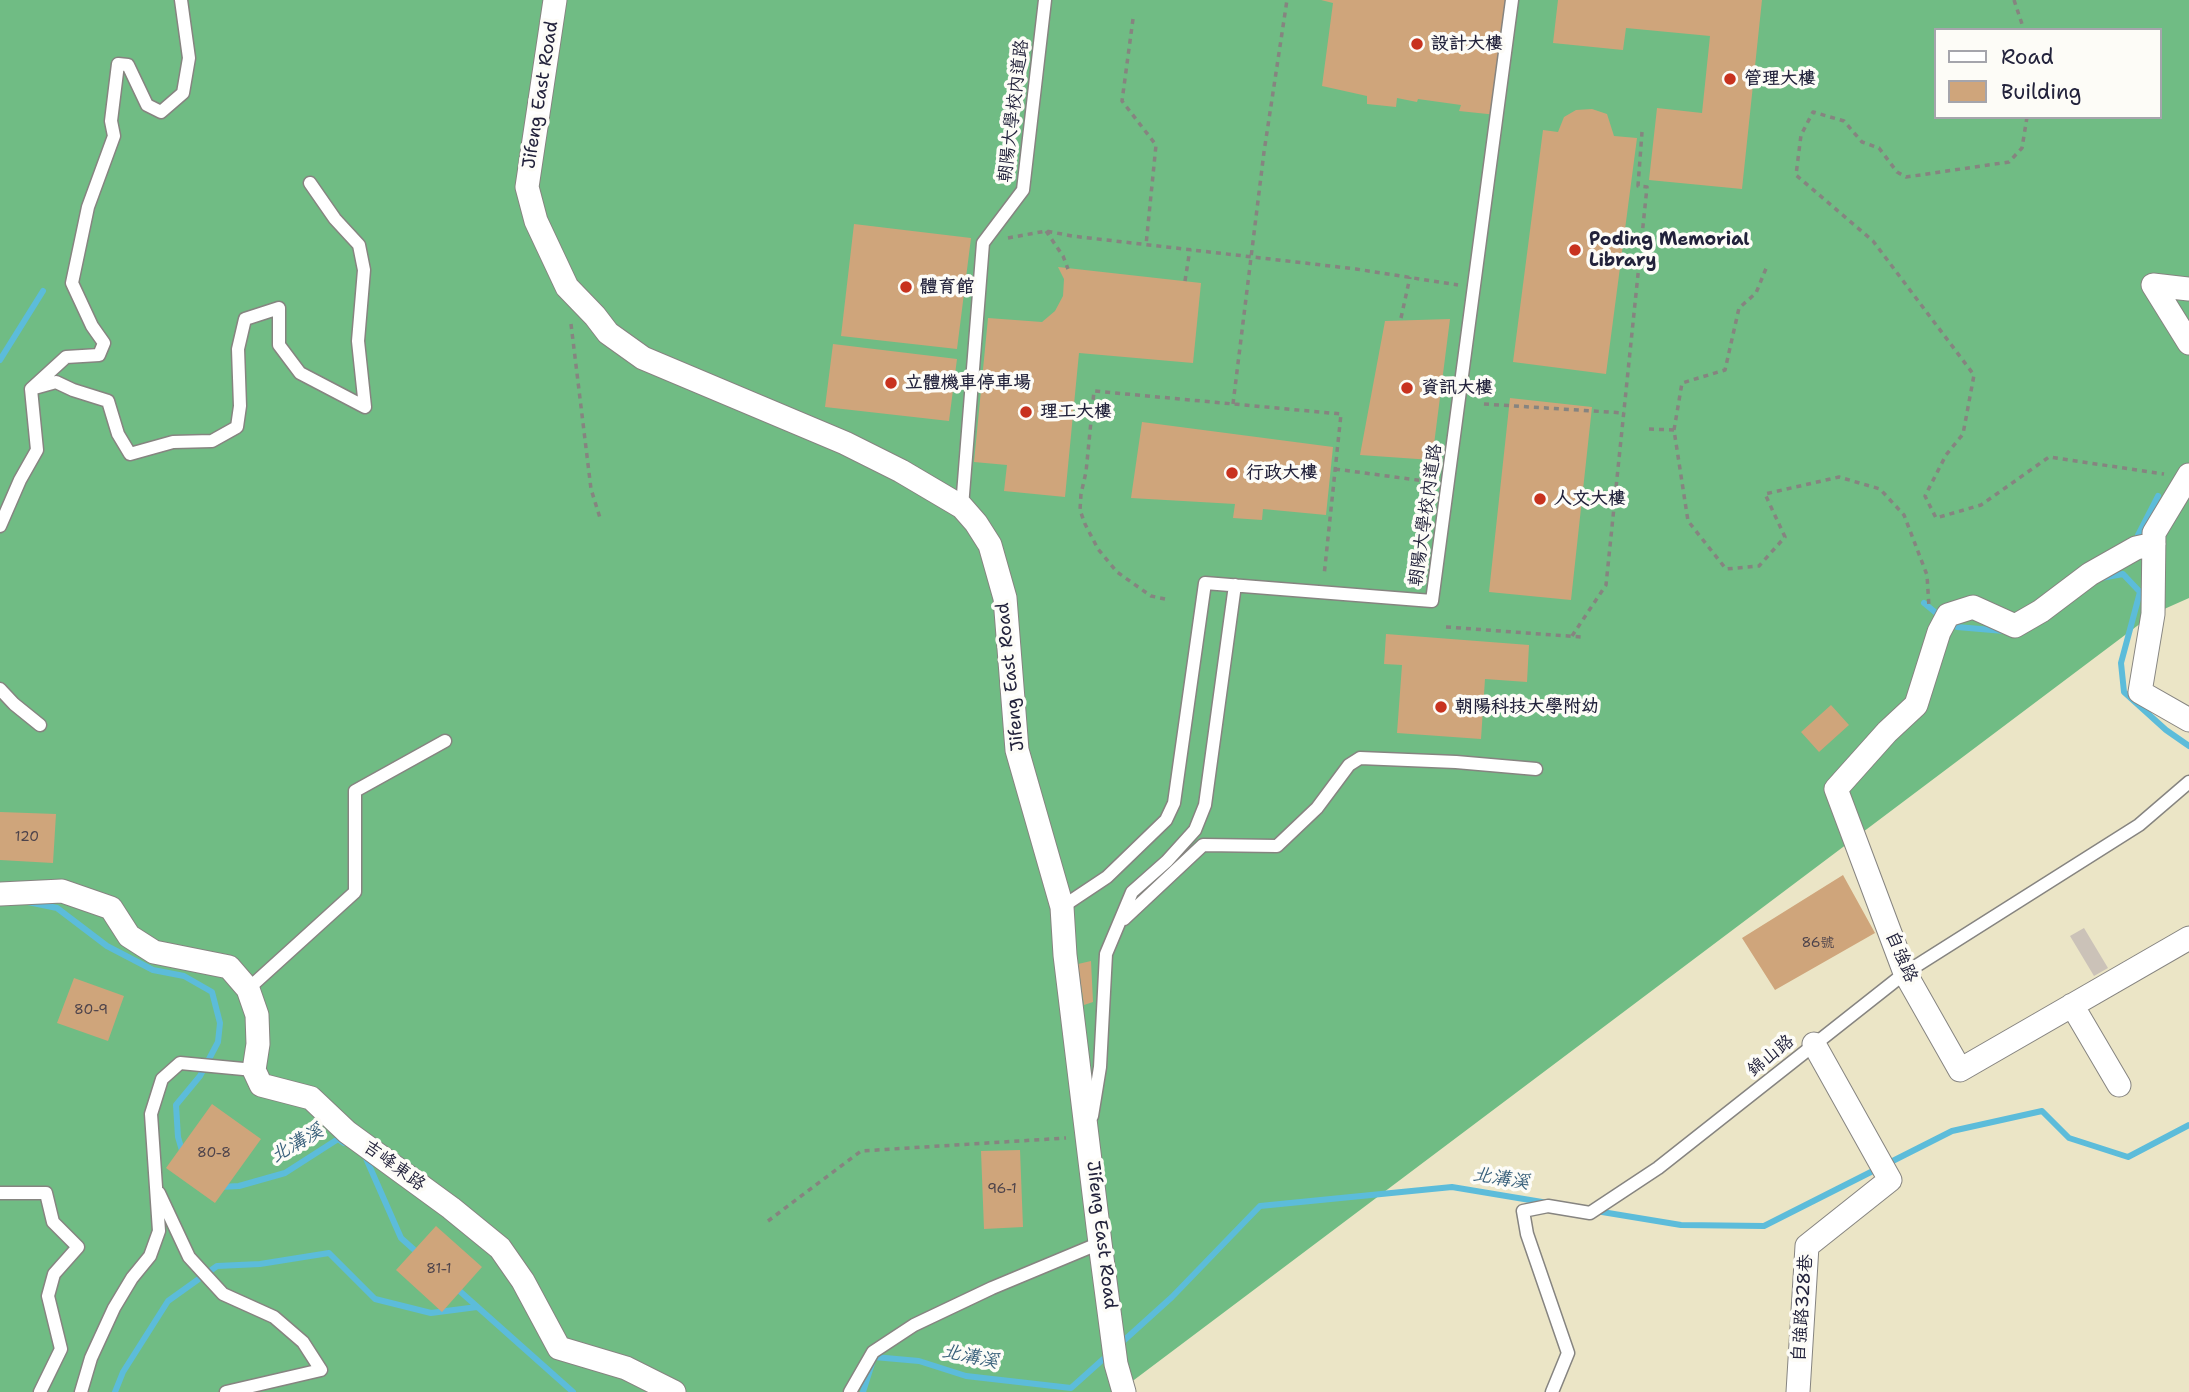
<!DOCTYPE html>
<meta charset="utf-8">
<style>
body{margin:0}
#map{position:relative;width:2189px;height:1392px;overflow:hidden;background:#ebe5c6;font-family:"Shantell Sans",sans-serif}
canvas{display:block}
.legend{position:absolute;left:1934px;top:28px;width:228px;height:91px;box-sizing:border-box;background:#fdfcf7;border:2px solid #a5a5ac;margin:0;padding:9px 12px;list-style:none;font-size:21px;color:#22223b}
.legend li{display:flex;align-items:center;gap:14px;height:35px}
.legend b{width:35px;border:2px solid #a5a5ac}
</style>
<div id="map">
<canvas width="2189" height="1392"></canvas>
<ul class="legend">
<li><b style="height:9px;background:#fff"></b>Road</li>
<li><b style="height:19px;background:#cfa57b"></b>Building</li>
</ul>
</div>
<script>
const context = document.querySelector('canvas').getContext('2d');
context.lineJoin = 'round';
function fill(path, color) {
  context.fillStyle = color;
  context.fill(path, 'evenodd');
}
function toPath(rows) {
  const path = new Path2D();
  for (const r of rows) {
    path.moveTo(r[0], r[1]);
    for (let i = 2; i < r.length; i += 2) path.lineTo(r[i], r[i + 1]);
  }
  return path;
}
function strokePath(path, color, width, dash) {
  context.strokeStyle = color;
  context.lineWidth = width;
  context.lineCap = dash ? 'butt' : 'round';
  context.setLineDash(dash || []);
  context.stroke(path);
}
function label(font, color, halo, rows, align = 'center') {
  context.font = font + ' "Shantell Sans","LXGW WenKai TC",sans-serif';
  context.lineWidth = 7;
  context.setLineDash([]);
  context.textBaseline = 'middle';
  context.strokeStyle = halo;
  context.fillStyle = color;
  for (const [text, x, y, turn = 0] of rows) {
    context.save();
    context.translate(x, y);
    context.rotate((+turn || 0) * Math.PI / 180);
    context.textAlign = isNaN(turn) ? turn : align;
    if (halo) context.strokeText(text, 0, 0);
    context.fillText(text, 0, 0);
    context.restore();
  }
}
const industrial = toPath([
 [2084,928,2108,968,2094,976,2070,936]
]);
const forest = toPath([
 [0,0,2189,0,2189,598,2153,614,1118,1392,0,1392],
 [1935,30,2159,30,2159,117,1935,117]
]);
const stream = toPath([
 [0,360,43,291],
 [2140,542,2138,535,2158,496],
 [2101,578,2123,574,2140,592,2121,663,2124,692,2166,730,2189,746],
 [1924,603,1941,617],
 [1950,623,1957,627,2004,631],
 [28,902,57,908,107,946,153,970,184,976,212,992,220,1023,218,1042,200,1076,176,1105,178,1137,183,1154],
 [365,1156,401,1238,420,1255],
 [221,1187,239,1186,285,1173,338,1139,344,1143],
 [1596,1211,1681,1225,1764,1226,1952,1131,2042,1111,2069,1138,2128,1157,2189,1125],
 [454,1286,573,1392],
 [1120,1344,1172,1297,1260,1206,1452,1187,1548,1203],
 [115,1392,123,1372,168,1301,217,1266,260,1264,329,1253,375,1299,431,1313,477,1307],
 [863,1392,874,1357,919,1361,966,1376,1071,1388,1110,1353]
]);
const building = toPath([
 [1321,0,1512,0,1497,115,1459,111,1461,105,1418,99,1417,102,1397,98,1396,107,1367,104,1367,96,1322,86,1333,3],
 [1558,0,1762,0,1742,189,1649,180,1657,108,1702,113,1710,36,1626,28,1623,50,1553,43],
 [1592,109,1607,114,1614,136,1637,138,1606,374,1513,362,1543,130,1558,132,1564,117,1576,110],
 [854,224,971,238,957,349,841,336],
 [1058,267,1201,283,1193,363,1079,353,1065,497,1004,491,1007,465,974,462,988,318,1042,322,1055,311,1063,296,1064,279],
 [1450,319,1432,460,1360,455,1385,321],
 [833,344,957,359,949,421,825,407],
 [1510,398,1592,407,1571,600,1489,592],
 [1142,422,1333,447,1326,515,1263,509,1262,520,1233,518,1235,504,1131,498],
 [1386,634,1529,645,1527,682,1485,679,1481,739,1397,733,1402,665,1384,664],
 [1831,705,1849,725,1819,752,1801,732],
 [0,812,56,814,53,863,0,860],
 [1843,875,1875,933,1775,990,1742,938],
 [1091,961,1093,1002,1084,1005,1078,964],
 [74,978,124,996,108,1041,57,1023],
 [212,1104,261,1139,215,1203,166,1168],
 [1020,1150,1023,1227,984,1229,981,1151],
 [436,1226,482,1267,442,1312,396,1270]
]);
const path = toPath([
 [2014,0,2024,30],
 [1133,19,1122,101,1156,145,1146,245],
 [2027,117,2022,148,2009,162,1906,177,1897,172,1879,148,1862,142,1844,121,1813,112,1801,135,1796,175,1873,241,1974,375,1963,434,1946,455,1925,496,1936,518,1981,505,2049,457,2164,474],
 [1046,231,1063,256,1068,269],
 [1008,238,1046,231,1072,236,1356,269,1458,285],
 [1185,281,1190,249],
 [1401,318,1410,277],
 [571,324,591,489,601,521],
 [1233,404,1264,152,1287,0],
 [1484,404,1624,413],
 [1649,429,1674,430,1688,521,1726,569,1759,566,1785,537,1765,494,1839,477,1880,489,1904,515,1927,575,1929,607],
 [1674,430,1682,383,1725,370,1739,308,1756,293,1767,266],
 [1335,469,1432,482],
 [1165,599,1151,596,1117,572,1098,549,1085,524,1080,510,1081,494,1086,472,1094,391,1341,414,1324,576],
 [1446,627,1581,637],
 [1572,636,1606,585,1647,187,1638,186,1642,132],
 [768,1221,861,1151,1066,1138]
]);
const lane = toPath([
 [31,389,56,382,73,390,108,401,118,434,130,454,173,442,212,441,237,427,240,406,238,349,245,319,279,308,279,345,300,373,365,407,358,341,364,270,359,245,335,219,310,183],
 [962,507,983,243,1023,190,1045,0],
 [0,526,20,480,37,450,31,389,66,357,99,355,104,343,92,326,72,283,88,207,114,136,111,121,118,64,128,65,147,105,161,112,183,93,189,58,181,0],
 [0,689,14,704,40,725],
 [1062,907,1107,877,1166,820,1174,803,1205,583,1432,601,1512,0],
 [1124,919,1203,845,1277,846,1317,808,1349,765,1360,758,1456,762,1536,769],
 [248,989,355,892,355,791,445,741],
 [1092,1116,1100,1067,1106,954,1132,892,1167,861,1195,830,1205,805,1235,585],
 [0,1193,46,1193,53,1222,78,1247,54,1274,48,1296,61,1349,40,1392],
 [159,1193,189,1257,223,1294,274,1317,303,1342,321,1370,226,1392],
 [81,1392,91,1358,114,1308,132,1278,150,1256,159,1231,151,1114,162,1079,180,1063,254,1070],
 [850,1392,873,1352,914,1325,992,1288,1100,1243],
 [1552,1392,1568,1353,1527,1234,1523,1211,1548,1206,1590,1213,1658,1168,1905,973,2139,825,2189,782]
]);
const street = toPath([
 [555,0,527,187,536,221,567,287,595,316,608,333,643,358,845,443,901,471,962,507,976,523,990,545,1005,598,1017,750,1062,907,1065,955,1100,1243,1116,1364,1124,1392],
 [2189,289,2153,285,2189,343],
 [2189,475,2154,533,2153,614,2140,692,2189,720],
 [2154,544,2136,548,2090,574,2041,611,2015,626,1973,607,1948,615,1939,632,1916,705,1887,732,1836,789,1905,973,1960,1070,2189,938],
 [0,894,62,891,111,908,129,936,154,952,229,967,248,989,257,1015,258,1044,254,1070,261,1085,311,1098,347,1132,451,1208,500,1248,523,1281,559,1348,626,1368,674,1392],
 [2072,1005,2119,1085],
 [1798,1392,1807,1246,1890,1180,1814,1044]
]);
const markers = [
 [1417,44,7,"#c8321e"],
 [1730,79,7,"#c8321e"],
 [1575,250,7,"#c8321e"],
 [906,287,7,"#c8321e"],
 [891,383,7,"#c8321e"],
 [1407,388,7,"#c8321e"],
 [1026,412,7,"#c8321e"],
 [1232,473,7,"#c8321e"],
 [1540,499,7,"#c8321e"],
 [1441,707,7,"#c8321e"]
];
const numberNames = [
 ["120",27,837],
 ["86號",1818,943],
 ["80-9",91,1010],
 ["80-8",214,1153],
 ["96-1",1002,1189],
 ["81-1",439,1269]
];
const poiNames = [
 ["設計大樓",1431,44],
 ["管理大樓",1744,79],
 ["Poding Memorial",1589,240],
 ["Library",1589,261],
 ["體育館",920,287],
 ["立體機車停車場",905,383],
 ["資訊大樓",1421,388],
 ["理工大樓",1040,412],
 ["行政大樓",1246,473],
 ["人文大樓",1554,499],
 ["朝陽科技大學附幼",1455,707]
];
const streetNames = [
 ["Jifeng East Road",541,95,-81],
 ["朝陽大學校內道路",1014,111,-83],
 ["朝陽大學校內道路",1426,515,-82],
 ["Jifeng East Road",1011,677,-96],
 ["自強路",1901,957,67],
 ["錦山路",1771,1056,-39],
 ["吉峰東路",394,1166,36],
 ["Jifeng East Road",1101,1235,83],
 ["自強路328巷",1803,1308,-86]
];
const waterNames = [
 ["北溝溪",297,1144,-30],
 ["北溝溪",1501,1179,9],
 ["北溝溪",970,1357,12]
];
fill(industrial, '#cbc2b8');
fill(forest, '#70bc84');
strokePath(stream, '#5cbcda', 6);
fill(building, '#cfa57b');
strokePath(lane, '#868480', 15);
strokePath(street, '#868480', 25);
strokePath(path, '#868480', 3.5, [5, 5]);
strokePath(lane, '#fff', 12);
strokePath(street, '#fff', 23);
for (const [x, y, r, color] of markers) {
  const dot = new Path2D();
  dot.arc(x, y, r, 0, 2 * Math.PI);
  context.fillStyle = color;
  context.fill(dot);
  strokePath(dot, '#fdfcf7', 2.5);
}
label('14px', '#4d434b', null, numberNames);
label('bold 18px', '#22223b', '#fdfcf7', poiNames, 'left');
label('18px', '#22223b', '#fdfcf7', streetNames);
label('italic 19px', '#39607b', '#fdfcf7', waterNames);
</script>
